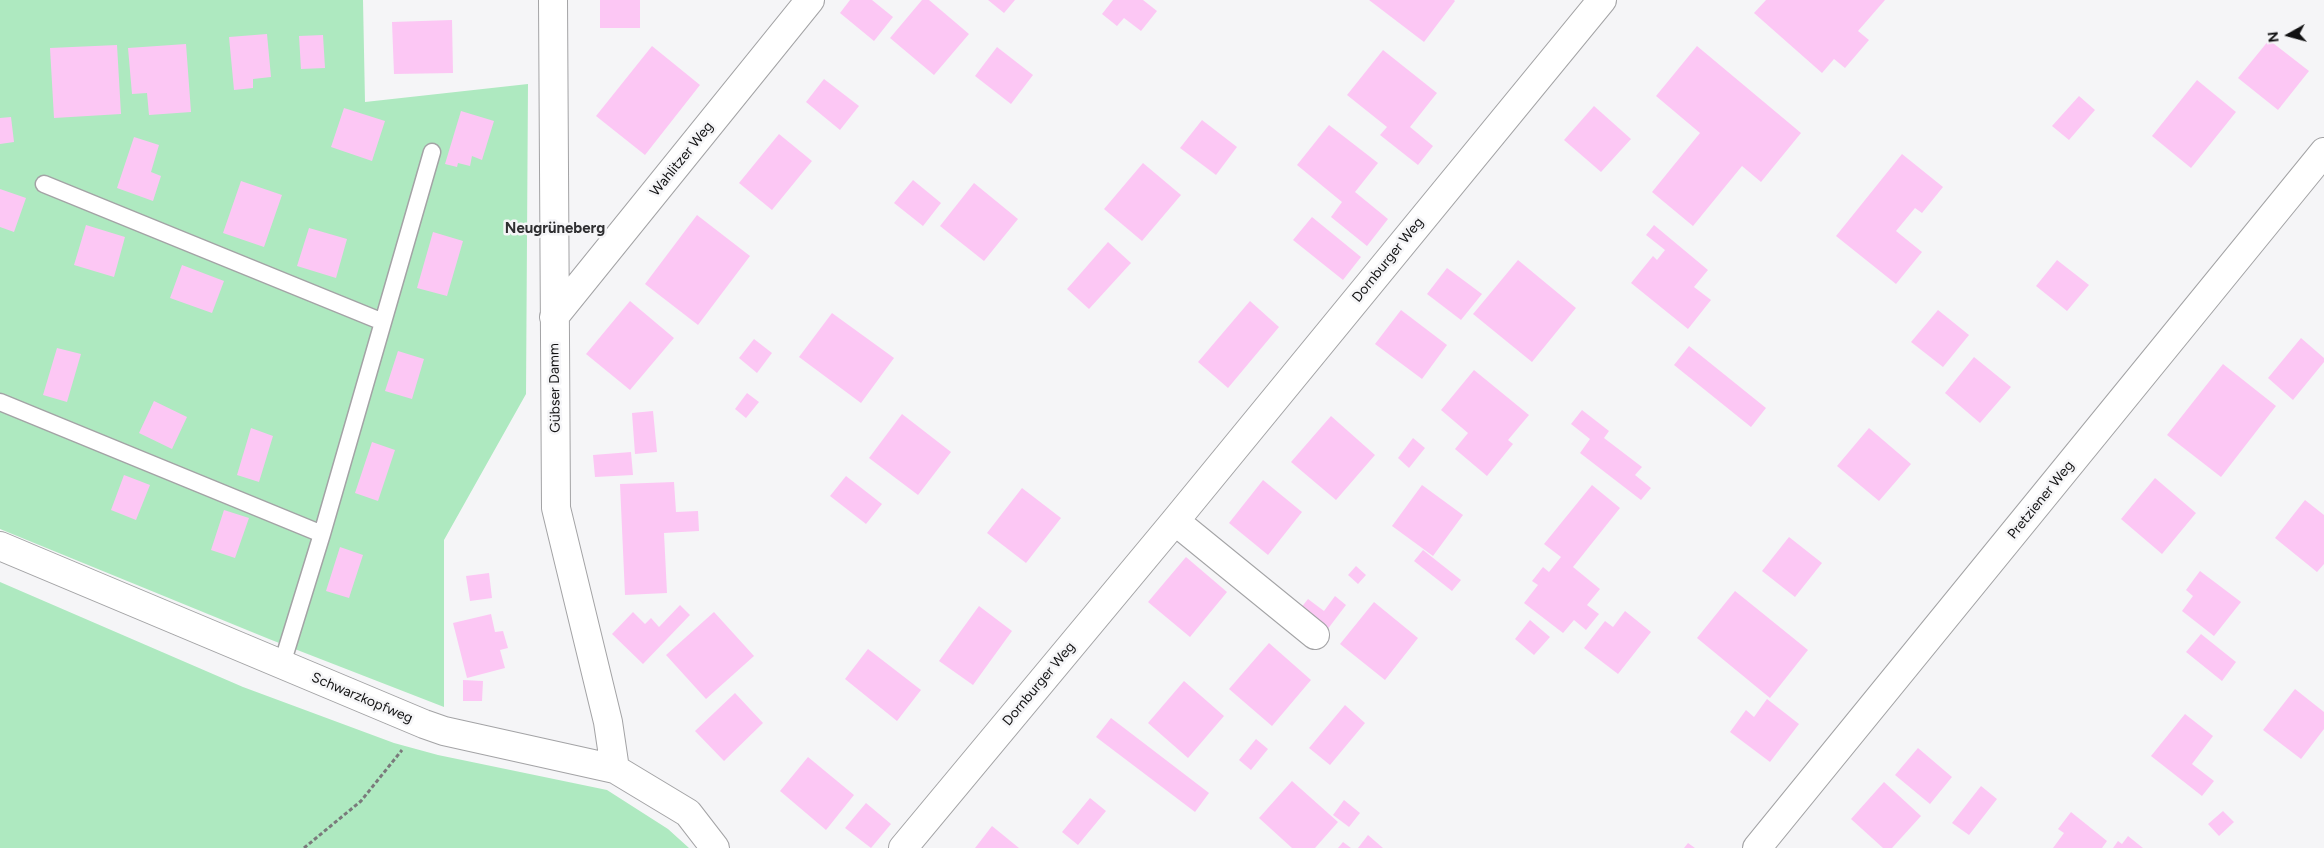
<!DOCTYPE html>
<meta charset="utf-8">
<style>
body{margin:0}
#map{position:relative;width:2324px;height:848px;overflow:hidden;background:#f5f5f7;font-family:Figtree,sans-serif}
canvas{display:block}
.north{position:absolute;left:2264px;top:10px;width:50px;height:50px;-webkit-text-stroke:4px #f5f5f7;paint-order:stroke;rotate:263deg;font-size:14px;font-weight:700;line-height:20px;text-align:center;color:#121213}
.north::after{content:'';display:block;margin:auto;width:18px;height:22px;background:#121213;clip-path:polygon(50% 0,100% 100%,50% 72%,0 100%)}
</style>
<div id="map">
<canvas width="2324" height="848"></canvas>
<div class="north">N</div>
</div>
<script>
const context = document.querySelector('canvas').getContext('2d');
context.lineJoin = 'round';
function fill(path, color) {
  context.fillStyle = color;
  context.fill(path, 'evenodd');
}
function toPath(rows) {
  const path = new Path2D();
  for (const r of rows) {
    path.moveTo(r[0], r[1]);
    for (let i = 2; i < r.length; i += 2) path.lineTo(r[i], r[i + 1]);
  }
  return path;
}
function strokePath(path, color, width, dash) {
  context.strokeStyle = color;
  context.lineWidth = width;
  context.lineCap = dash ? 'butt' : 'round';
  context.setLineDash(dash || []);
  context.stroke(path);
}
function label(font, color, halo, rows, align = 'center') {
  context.font = font + ' Figtree,sans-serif';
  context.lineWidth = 5;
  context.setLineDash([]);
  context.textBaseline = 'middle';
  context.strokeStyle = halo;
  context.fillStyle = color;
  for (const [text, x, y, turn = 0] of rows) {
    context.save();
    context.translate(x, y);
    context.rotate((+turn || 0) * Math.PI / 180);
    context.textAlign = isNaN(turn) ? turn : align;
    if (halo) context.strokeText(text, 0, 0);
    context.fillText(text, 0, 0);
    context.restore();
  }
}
const green = toPath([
 [0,0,363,0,365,102,528,84,526,394,444,540,444,707,269,639,0,529],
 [0,582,243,687,394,743,438,755,607,790,668,829,689,848,0,848]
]);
const building = toPath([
 [600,0,640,0,640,28,600,28],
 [850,0,872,0,893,17,874,41,840,13],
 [922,0,929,0,969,34,934,75,890,38],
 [988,0,1015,0,1004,13],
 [1113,0,1143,0,1157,11,1141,31,1124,18,1117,26,1102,14],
 [1369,0,1454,0,1455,1,1424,42],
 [1766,0,1885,0,1858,31,1869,40,1845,68,1834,59,1822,73,1754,13],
 [452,20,453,73,394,74,392,22],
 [267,34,271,77,253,79,253,88,234,90,229,37],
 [323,35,325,68,301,69,299,36],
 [2269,40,2309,71,2278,110,2238,78],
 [186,44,191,112,149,115,147,93,132,94,128,48],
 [117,45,121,114,54,118,50,48],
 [652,46,700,85,645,155,596,116],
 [1697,46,1801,133,1761,182,1742,166,1693,226,1652,192,1700,133,1656,96],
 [997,47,1033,75,1011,104,975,76],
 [1383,50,1437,93,1410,127,1433,146,1418,165,1380,135,1387,127,1347,95],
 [824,79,859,106,840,130,806,102],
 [2197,80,2236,112,2191,168,2152,136],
 [2079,96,2095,110,2069,140,2052,126],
 [1594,106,1631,139,1601,172,1564,140],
 [344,108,385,121,372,161,331,147],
 [461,111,494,121,482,160,472,156,470,166,458,163,457,167,445,164],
 [11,117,14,142,0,144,0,118],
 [1202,120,1237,147,1216,175,1180,148],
 [1329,125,1378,163,1355,192,1388,219,1367,246,1331,217,1342,202,1297,165],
 [779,134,812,161,772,210,739,183],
 [134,137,159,145,151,172,161,176,153,201,117,188],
 [1902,154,1943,187,1922,213,1915,208,1896,231,1922,252,1896,284,1836,236],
 [1143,163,1181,195,1142,241,1104,209],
 [913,180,941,203,923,226,894,203],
 [241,181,282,195,264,247,223,233],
 [974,183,1018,219,984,261,940,226],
 [0,189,26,198,14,232,0,227],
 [697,215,750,256,698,325,645,284],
 [1312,217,1361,257,1343,280,1293,240],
 [86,225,125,237,114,277,74,265],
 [1654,225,1708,270,1694,287,1711,300,1688,329,1631,283,1653,256,1657,260,1665,250,1646,235],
 [309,228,347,239,336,278,297,266],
 [433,232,463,241,447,296,417,288],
 [1108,242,1131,263,1089,309,1067,289],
 [1518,260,1576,308,1532,362,1473,314],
 [2057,260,2089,285,2067,311,2036,286],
 [182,265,224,281,212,313,170,298],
 [1447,268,1482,294,1461,320,1427,294],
 [630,301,674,338,630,390,586,354],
 [1250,301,1279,327,1228,388,1198,362],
 [1401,310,1447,345,1422,379,1375,344],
 [1938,310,1969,335,1943,367,1911,342],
 [832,313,894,358,861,403,799,357],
 [2301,338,2324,358,2324,362,2293,400,2268,378],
 [754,339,772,353,757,373,739,358],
 [1689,346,1766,408,1751,427,1674,365],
 [57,348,81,354,67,402,43,395],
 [398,351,424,359,412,399,385,391],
 [1974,357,2011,387,1980,423,1945,393],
 [2223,364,2276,406,2221,477,2167,435],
 [1474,370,1529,415,1508,440,1513,444,1487,476,1455,449,1468,433,1441,410],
 [747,393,759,402,746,418,735,409],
 [154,401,187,417,172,449,139,433],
 [1582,410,1609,431,1604,438,1642,467,1635,475,1651,488,1641,500,1580,453,1590,439,1571,424],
 [653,411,657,452,635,454,632,413],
 [902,414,951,452,918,495,869,458],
 [1331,416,1375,455,1336,500,1291,462],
 [251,428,273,436,259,482,237,475],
 [1869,428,1911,464,1879,501,1837,466],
 [1413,438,1425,448,1409,468,1398,458],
 [372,442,395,450,378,501,355,493],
 [631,452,633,475,595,477,593,455],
 [124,475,150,485,136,520,111,510],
 [846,476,882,504,866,524,830,496],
 [2155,478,2196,513,2162,554,2121,519],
 [1263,480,1302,512,1268,555,1229,523],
 [674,482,676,512,698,511,699,531,664,533,667,593,625,595,620,484],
 [1422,485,1463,515,1433,556,1392,526],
 [1592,485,1620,508,1573,567,1600,589,1587,605,1599,614,1586,630,1574,620,1563,633,1524,603,1538,585,1532,581,1543,567,1549,572,1561,557,1544,544],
 [1022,488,1061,518,1026,563,987,533],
 [2305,500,2324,515,2324,564,2317,572,2275,538],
 [224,510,249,518,235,558,211,550],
 [1789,537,1822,563,1795,597,1762,571],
 [340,547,363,555,349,598,326,591],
 [1423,550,1461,580,1452,591,1414,561],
 [1186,557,1227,592,1190,637,1148,602],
 [1356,566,1366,575,1358,584,1348,575],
 [2200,571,2241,602,2214,636,2182,611,2193,596,2186,590],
 [489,573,492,598,470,601,466,576],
 [1735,591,1808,650,1770,698,1697,638],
 [1335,596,1346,605,1327,630,1300,609,1308,599,1324,611],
 [1374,602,1418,638,1385,680,1340,644],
 [680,605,690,615,643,664,612,634,633,612,645,624,651,618,659,627],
 [979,606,1012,631,973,685,939,661],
 [1625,611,1651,632,1618,674,1584,648,1605,621,1613,627],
 [714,612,754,656,706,699,666,655],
 [491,614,495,632,503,631,508,648,500,650,505,668,467,678,453,623],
 [1530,620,1550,637,1534,655,1515,639],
 [2201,634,2236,662,2222,681,2186,652],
 [1269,643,1311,680,1272,726,1229,689],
 [868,649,921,690,897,721,845,679],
 [463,680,483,681,482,701,463,701],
 [1184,681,1224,716,1188,758,1148,723],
 [2295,689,2324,712,2324,729,2301,759,2263,730],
 [735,693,763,723,724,761,695,731],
 [1767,699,1799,724,1770,762,1730,732,1746,710,1754,717],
 [1345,705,1365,723,1330,765,1309,748],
 [2185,714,2213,736,2192,764,2214,781,2202,796,2151,756],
 [1111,718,1209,793,1195,812,1096,737],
 [1256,739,1268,749,1251,770,1239,760],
 [1918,748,1952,777,1930,804,1895,775],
 [808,757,854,795,826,830,780,791],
 [1292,781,1338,822,1315,848,1292,848,1259,818],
 [1884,782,1921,816,1892,848,1883,848,1851,819],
 [1981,786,1997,799,1969,835,1952,823],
 [1090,798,1106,811,1078,845,1062,832],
 [1344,800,1360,813,1349,827,1333,815],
 [866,803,891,824,871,848,845,828],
 [2223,811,2234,822,2219,836,2208,824],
 [2071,812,2107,841,2102,848,2053,848,2064,833,2058,829],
 [992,826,1019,848,975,848],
 [1368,835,1383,848,1358,848],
 [2128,836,2143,848,2113,848,2118,841,2122,844],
 [1343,842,1351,848,1338,848],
 [1688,843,1695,848,1684,848]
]);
const path = toPath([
 [304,848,361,801,402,750]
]);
const service = toPath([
 [44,184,383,322],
 [0,402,322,534],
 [282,664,322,534,432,152]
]);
const minor = toPath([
 [553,0,556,508,608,722,615,769],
 [554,317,810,0],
 [1175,521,1315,635],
 [0,546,424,724,444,731,615,769,688,813,715,848],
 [903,848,1175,521,1602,0],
 [1757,848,2324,152]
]);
const streetNames = [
 ["Wahlitzer Weg",682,159,-51],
 ["Dornburger Weg",1388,260,-51],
 ["Gübser Damm",555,388,-91],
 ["Pretziener Weg",2041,500,-51],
 ["Dornburger Weg",1039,684,-50],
 ["Schwarzkopfweg",362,698,23]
];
const neighbourhoodNames = [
 ["Neugrüneberg",555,229]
];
fill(green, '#aee9c0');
fill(building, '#fcc7f4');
strokePath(service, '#a3a3a5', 19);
strokePath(minor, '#a3a3a5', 30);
strokePath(path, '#7a7a7b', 3, [4, 2.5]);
strokePath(service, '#fff', 16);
strokePath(minor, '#fff', 28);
label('14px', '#121213', '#f5f5f7', streetNames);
label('bold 15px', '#2f2f31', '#f5f5f7', neighbourhoodNames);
</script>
